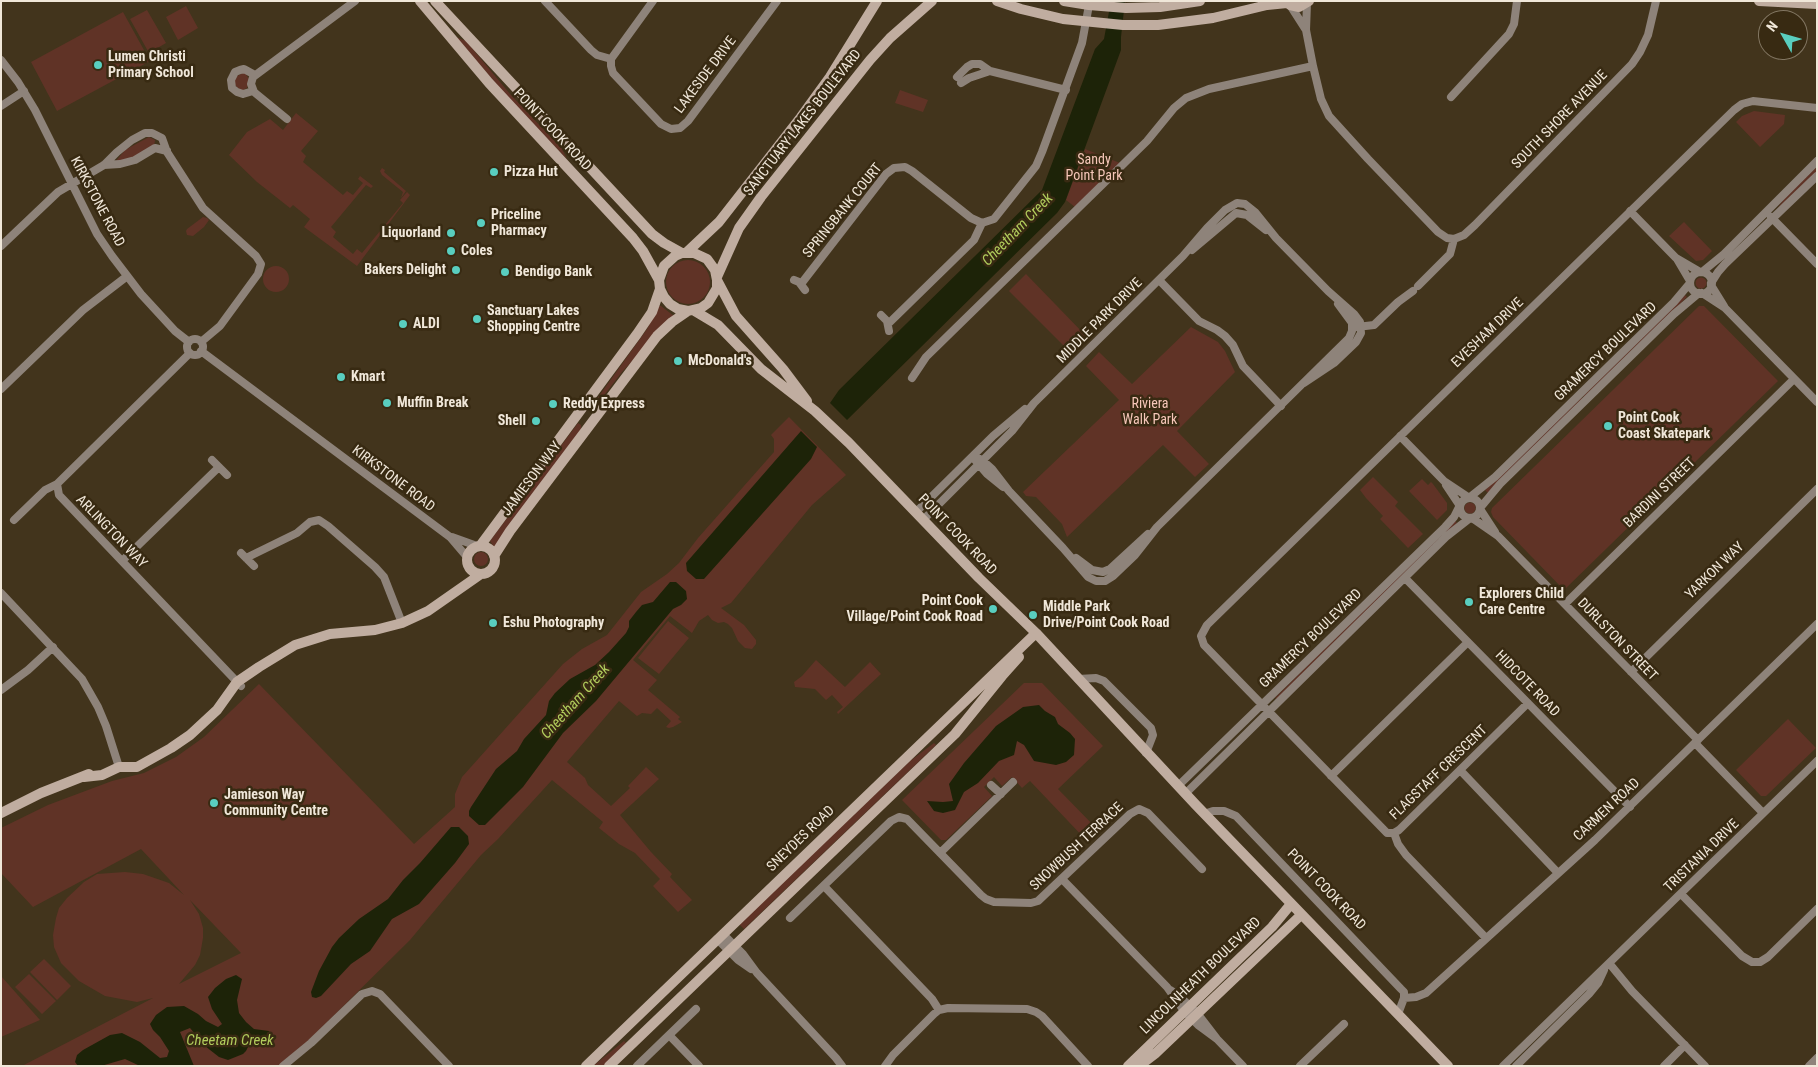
<!DOCTYPE html>
<style>
body{margin:0}
#map{position:relative;width:1818px;height:1067px;overflow:hidden;background:#42341c;font-family:"Roboto Condensed",sans-serif}
canvas{display:block}
.frame{position:absolute;inset:0;border:2px solid #f0e7d9;pointer-events:none}
.north{position:absolute;left:1758px;top:10px;width:50px;height:50px;box-sizing:border-box;background:#382a12;border:1px solid #827662;border-radius:50%;rotate:308deg;font-size:14px;font-weight:700;line-height:20px;text-align:center;color:#f0e7d9}
.north::after{content:'';display:block;margin:auto;width:18px;height:22px;background:#59cebf;clip-path:polygon(50% 0,100% 100%,50% 72%,0 100%)}
</style>
<div id="map">
<canvas width="1818" height="1067"></canvas>
<div class="frame"></div>
<div class="north">N</div>
</div>
<script>
const context = document.querySelector('canvas').getContext('2d');
context.lineJoin = 'round';
function fill(path, color) {
  context.fillStyle = color;
  context.fill(path, 'evenodd');
}
function toPath(rows) {
  const path = new Path2D();
  for (const r of rows) {
    if (r.length === 3) {
      path.moveTo(r[0] + r[2], r[1]);
      path.arc(r[0], r[1], r[2], 0, 2 * Math.PI);
      continue;
    }
    path.moveTo(r[0], r[1]);
    for (let i = 2; i < r.length; i += 2) path.lineTo(r[i], r[i + 1]);
  }
  return path;
}
function strokePath(path, color, width, dash) {
  context.strokeStyle = color;
  context.lineWidth = width;
  context.lineCap = dash ? 'butt' : 'round';
  context.setLineDash(dash || []);
  context.stroke(path);
}
function label(font, color, halo, rows, align = 'center') {
  context.font = font + ' "Roboto Condensed",sans-serif';
  context.lineWidth = 5;
  context.setLineDash([]);
  context.textBaseline = 'middle';
  context.strokeStyle = halo;
  context.fillStyle = color;
  for (const [text, x, y, turn = 0] of rows) {
    context.save();
    context.translate(x, y);
    context.rotate((+turn || 0) * Math.PI / 180);
    context.textAlign = isNaN(turn) ? turn : align;
    if (halo) context.strokeText(text, 0, 0);
    context.fillText(text, 0, 0);
    context.restore();
  }
}
const green = toPath([
 [186,6,198,28,178,40,166,17],
 [147,10,166,43,149,53,130,19],
 [123,12,150,61,57,111,31,62],
 [456,37,466,41,510,94,562,149,567,159,510,100],
 [243,73,245,73,249,79,247,88,241,91,234,84,235,77],
 [900,90,928,100,923,112,895,103],
 [1754,111,1785,115,1784,124,1760,147,1736,122,1742,116],
 [296,113,318,131,301,151,306,156,303,162,343,195,347,191,353,195,363,183,358,179,360,176,373,186,371,188,366,185,331,227,336,232,333,237,353,254,357,249,362,253,403,203,400,200,407,192,410,195,357,266,304,227,310,219,293,205,290,208,257,182,229,155,247,132,270,119,283,130],
 [149,137,155,140,154,147,135,159,115,162,125,150],
 [1085,149,1120,163,1075,207,1066,200],
 [1817,167,1817,171,1777,209,1786,196],
 [382,168,385,170,384,172,406,191,401,198,403,192,382,175,380,171],
 [203,217,207,218,209,220,204,227,193,236,187,235,186,231,187,229],
 [1684,222,1712,251,1703,260,1696,261,1669,236],
 [688,282,22],
 [276,279,13],
 [1026,274,1087,337,1071,353,1009,291],
 [1701,283,5.5],
 [1685,295,1687,297,1584,397,1583,396],
 [659,306,661,306,674,316,622,372,595,407,589,410,647,329],
 [1699,306,1704,306,1778,381,1564,590,1493,517,1491,512,1492,508],
 [1191,327,1218,342,1225,351,1235,372,1177,431,1209,464,1195,477,1163,445,1067,537,1062,524,1036,497,1026,496,1023,492,1119,400,1086,366,1099,352,1132,384],
 [1582,397,1583,399,1488,493,1485,490],
 [789,417,846,475,812,505,731,603,721,608,744,625,756,640,756,644,752,649,745,648,738,641,732,628,728,624,724,622,718,623,712,620,708,615,699,621,692,633,670,616,633,660,657,680,648,690,680,717,678,719,682,722,673,727,669,728,666,727,671,721,657,708,651,714,642,713,637,716,619,701,567,762,585,778,588,785,611,806,630,788,628,786,646,767,659,779,620,815,651,852,672,874,670,877,692,900,678,912,653,886,660,879,635,853,619,844,599,828,603,822,552,780,498,839,481,855,410,940,307,1042,278,1066,22,1066,153,998,137,1002,105,996,79,981,61,963,54,947,53,935,56,918,59,908,67,898,84,882,97,874,125,872,143,874,169,883,184,895,141,849,33,907,1,873,1,828,48,805,112,781,144,773,176,757,204,737,259,684,414,844,455,807,455,794,462,777,563,664,582,649,607,635,641,592,667,574,679,563,698,538,774,452,774,439,771,435],
 [190,900,241,953,179,984,195,965,200,955,203,938,203,928,199,914],
 [578,423,581,425,581,429,495,547,494,547,490,541],
 [1373,477,1398,502,1395,506,1423,534,1408,548,1380,519,1383,516,1366,498,1360,490],
 [1422,479,1428,485,1431,482,1433,484,1447,503,1447,510,1437,520,1409,491],
 [1470,508,5.5],
 [1454,520,1457,523,1277,699,1275,698],
 [481,559,7],
 [668,621,689,638,659,674,638,658],
 [816,660,845,687,870,662,881,674,838,714,837,712,843,707,832,695,826,700,815,689,795,687,794,682,802,676],
 [1024,683,1042,683,1103,746,1058,789,1098,830,1087,841,1030,781,1022,788,1012,777,1002,786,994,777,984,787,992,796,946,840,941,840,902,800],
 [1788,719,1816,748,1766,796,1761,796,1736,770],
 [934,743,936,745,744,929,739,924,910,761],
 [44,959,71,986,57,1000,30,972],
 [29,974,56,1001,42,1014,15,987],
 [1,976,40,1020,1,1037],
 [624,1041,626,1043,603,1066,593,1066]
]);
const water = toPath([
 [1111,1,1125,1,1121,37,1121,50,1065,202,1057,213,847,420,830,403,839,390,1042,190,1095,49,1104,39],
 [801,431,817,447,811,459,704,579,696,579,687,571,686,563],
 [670,582,676,582,686,591,687,599,681,605,673,609,596,701,563,733,523,787,485,825,479,825,469,816,469,811,471,807,496,769,517,751,524,739,546,715,549,701,555,693,570,679,595,665,609,652,626,633,629,627,629,621,636,612,642,605,653,602],
 [1039,705,1045,711,1055,717,1058,724,1070,733,1075,739,1074,755,1066,762,1056,765,1034,761,1024,745,1017,741,1014,755,999,761,978,783,964,792,955,810,943,813,934,811,927,801,943,802,953,801,949,784,964,763,996,726,1023,707],
 [451,827,459,827,468,836,469,844,455,863,419,904,392,919,370,951,351,964,321,996,316,998,312,997,311,992,319,971,332,947,339,938,359,919,388,899,403,880,420,863],
 [236,975,242,979,237,1000,239,1013,246,1022,254,1029,269,1031,270,1034,263,1038,251,1041,246,1051,243,1054,228,1060,219,1057,205,1046,190,1028,180,1032,194,1066,140,1066,125,1059,101,1066,78,1066,75,1062,77,1055,83,1050,110,1035,122,1033,140,1042,160,1058,167,1057,169,1051,160,1037,153,1030,150,1024,156,1015,167,1007,184,1006,198,1014,206,1021,218,1027,222,1024,212,1009,208,997,215,988,226,979]
]);
const street = toPath([
 [545,1,591,50,597,55,611,59,611,66,613,73,661,124,671,129,680,128,688,121,777,1],
 [1307,3,1306,30,1313,66,1321,99,1329,116,1368,159,1438,232,1447,238,1454,239,1464,235,1475,225,1632,64,1640,52,1648,35,1656,1],
 [1290,5,1306,30],
 [611,59,653,1],
 [1,60,18,82,35,110,97,234,112,256,141,294,175,331,189,342],
 [957,77,967,67,972,64,980,64,990,71],
 [961,83,969,78,990,71,1066,90],
 [253,91,243,94,237,92,232,88,231,80,235,72,240,70,244,69,255,75],
 [1451,97,1509,34,1514,24,1517,1],
 [1,106,24,91],
 [287,119,254,92,251,84,253,77,355,1],
 [104,165,120,164,135,160,155,148,167,151],
 [1630,211,1676,258,1700,272],
 [1771,217,1817,264],
 [1,246,58,192,104,165,117,152,132,140,145,133,152,133,162,138,167,152,203,208,256,256,261,264,258,274,220,326,201,342],
 [1192,250,1236,213,1247,215,1266,230],
 [1677,259,1690,281],
 [1702,272,1724,254,1817,161],
 [1701,283,11],
 [794,280,799,282,805,290],
 [1159,280,1199,321,1217,330,1225,336,1233,345,1243,366,1281,406],
 [1711,283,1718,272,1725,264,1817,176],
 [801,284,886,174,894,168,905,167,912,171,971,218,982,223],
 [1711,285,1724,306],
 [1418,286,1450,254,1454,239],
 [1702,293,1725,308,1817,402],
 [881,315,887,321,889,331],
 [888,324,974,240,982,223,994,219,1036,166,1042,152,1082,43,1089,5],
 [1357,327,1374,325,1398,302,1413,291],
 [195,347,8],
 [201,351,450,537,467,557],
 [190,353,57,484,59,495,241,686],
 [912,378,926,357,1147,141,1174,108,1186,98,1209,89,1313,66],
 [1,389,83,310,126,277],
 [1400,436,1444,481,1468,497],
 [973,456,982,460,992,469,1009,491,1063,548,1088,577,1096,581,1105,581,1113,576,1135,555,1157,527,1349,338,1352,331,1352,323,1338,304],
 [212,460,227,475],
 [975,460,987,474,1003,487],
 [1446,485,1460,506],
 [1470,497,1495,477,1674,302,1690,283],
 [1470,508,10],
 [1480,508,1500,484,1674,314,1699,293],
 [1480,509,1495,532],
 [916,512,993,436,1025,409],
 [1472,518,1498,536,1698,740],
 [14,520,45,490,57,484],
 [923,520,1012,431,1034,403,1183,256,1207,228,1225,210,1237,203,1245,204,1255,212,1276,238,1328,291,1354,314,1360,322,1361,333,1356,342,1334,363,1304,383],
 [452,537,477,546],
 [241,553,254,566],
 [246,558,297,533,310,522,319,520,328,526,375,567,384,577,402,623],
 [1076,558,1092,570,1103,572,1110,569,1148,534],
 [122,561,219,467],
 [1405,578,1630,807],
 [1,593,82,679,98,707,106,726,119,767],
 [1565,604,1794,379],
 [1631,672,1817,489],
 [1078,679,1096,678,1104,681,1151,728,1153,735,1146,753],
 [1,690,28,670,53,647],
 [1528,703,1399,830,1394,833,1387,833,1204,645,1201,636,1207,625,1734,110,1742,104,1753,101,1817,108],
 [1695,743,1763,813],
 [1460,770,1558,873],
 [1331,776,1468,642],
 [991,785,1001,794],
 [1178,786,1445,527,1454,517,1459,507],
 [1185,794,1447,536,1470,518],
 [1204,814,1213,811,1224,811,1236,816,1401,989,1404,992,1404,998,1398,1014],
 [1394,833,1398,844,1406,855,1486,938],
 [940,853,1013,782],
 [1062,879,1167,987,1184,1011,1198,1025,1217,1039],
 [824,886,932,999,939,1010],
 [1681,894,1742,956,1752,962,1760,962,1768,957,1817,909],
 [790,918,891,821,899,817,907,819,981,895,986,899,994,902,1031,903,1038,901,1130,814,1139,809,1148,813,1202,869],
 [723,934,743,954,757,973,836,1058,842,1066],
 [717,939,738,960,751,969],
 [1609,963,1632,991,1705,1066],
 [1170,990,1178,995,1197,1013,1217,1039,1243,1066],
 [1404,998,1416,997,1426,993,1595,840,1817,624],
 [669,1035,699,1066],
 [283,1066,311,1043,362,994,372,991,380,994,449,1066],
 [637,1066,696,1009],
 [885,1066,893,1055,934,1014,939,1010,948,1008,1027,1009,1036,1012,1042,1016,1088,1066],
 [1300,1066,1344,1024],
 [1503,1066,1817,761],
 [1516,1066,1589,994,1598,983,1604,970],
 [1664,1066,1685,1045],
 [1809,1066,1817,1058]
]);
const secondary = toPath([
 [420,1,489,83,633,238,643,251,659,280],
 [435,1,652,234,664,243,682,253],
 [997,1,1021,9,1063,19,1123,25,1158,25,1213,18,1267,5,1287,3],
 [1064,1,1089,5,1126,8,1160,7,1200,1],
 [1286,1,1290,5,1299,7,1309,1],
 [1759,1,1817,4],
 [686,253,719,222,801,117,830,77,877,1],
 [717,277,739,228,761,197,870,60,890,38,932,1],
 [717,280,717,288,708,303,701,308,688,311,678,309,670,304,664,297,660,289,659,280,664,266,675,256,682,253,694,253,707,259,715,270,717,280,736,316,783,369,807,401],
 [693,310,718,325,761,369,815,411,849,443,979,578,1036,633,1196,805,1448,1066],
 [480,546,637,334,652,312,660,289],
 [481,560,14],
 [494,556,510,531,657,336,672,322,688,311],
 [84,777,102,775,119,767,137,767,171,748,190,735,217,710,237,682,259,667,295,645,330,634,375,630,402,623,428,611,481,574],
 [1,813,41,793,89,774],
 [586,1066,1036,633],
 [609,1066,955,734,1002,676,1019,657],
 [1128,1066,1272,927,1291,904],
 [1139,1066,1156,1053,1301,915]
]);
const markers = [
 [98,65,5,"#59cebf"],
 [494,172,5,"#59cebf"],
 [481,223,5,"#59cebf"],
 [451,233,5,"#59cebf"],
 [451,251,5,"#59cebf"],
 [456,270,5,"#59cebf"],
 [505,272,5,"#59cebf"],
 [477,319,5,"#59cebf"],
 [403,324,5,"#59cebf"],
 [678,361,5,"#59cebf"],
 [341,377,5,"#59cebf"],
 [387,403,5,"#59cebf"],
 [553,404,5,"#59cebf"],
 [536,421,5,"#59cebf"],
 [1608,426,5,"#59cebf"],
 [1469,602,5,"#59cebf"],
 [993,609,5,"#59cebf"],
 [1033,615,5,"#59cebf"],
 [493,623,5,"#59cebf"],
 [214,803,5,"#59cebf"]
];
const poiNames = [
 ["Lumen Christi",108,57],
 ["Primary School",108,73],
 ["Pizza Hut",504,172],
 ["Priceline",491,215],
 ["Pharmacy",491,231],
 ["Liquorland",441,233,"right"],
 ["Coles",461,251],
 ["Bakers Delight",446,270,"right"],
 ["Bendigo Bank",515,272],
 ["Sanctuary Lakes",487,311],
 ["Shopping Centre",487,327],
 ["ALDI",413,324],
 ["McDonald's",688,361],
 ["Kmart",351,377],
 ["Muffin Break",397,403],
 ["Reddy Express",563,404],
 ["Point Cook",1618,418],
 ["Coast Skatepark",1618,434],
 ["Shell",526,421,"right"],
 ["Explorers Child",1479,594],
 ["Care Centre",1479,610],
 ["Point Cook",983,601,"right"],
 ["Village/Point Cook Road",983,617,"right"],
 ["Middle Park",1043,607],
 ["Drive/Point Cook Road",1043,623],
 ["Eshu Photography",503,623],
 ["Jamieson Way",224,795],
 ["Community Centre",224,811]
];
const streetNames = [
 ["LAKESIDE DRIVE",706,75,-53],
 ["SOUTH SHORE AVENUE",1560,120,-46],
 ["SANCTUARY LAKES BOULEVARD",803,123,-52],
 ["POINT COOK ROAD",552,130,47],
 ["KIRKSTONE ROAD",97,202,62],
 ["SPRINGBANK COURT",843,211,-51],
 ["MIDDLE PARK DRIVE",1100,321,-45],
 ["EVESHAM DRIVE",1488,333,-44],
 ["GRAMERCY BOULEVARD",1606,352,-44],
 ["KIRKSTONE ROAD",393,479,37],
 ["JAMIESON WAY",532,479,-53],
 ["BARDINI STREET",1660,493,-44],
 ["ARLINGTON WAY",111,532,46],
 ["POINT COOK ROAD",957,535,46],
 ["YARKON WAY",1715,571,-44],
 ["GRAMERCY BOULEVARD",1311,639,-44],
 ["DURLSTON STREET",1617,640,46],
 ["HIDCOTE ROAD",1527,684,46],
 ["FLAGSTAFF CRESCENT",1439,773,-44],
 ["CARMEN ROAD",1607,810,-43],
 ["SNEYDES ROAD",801,839,-44],
 ["SNOWBUSH TERRACE",1077,847,-43],
 ["TRISTANIA DRIVE",1702,856,-44],
 ["POINT COOK ROAD",1326,890,46],
 ["LINCOLNHEATH BOULEVARD",1201,976,-44]
];
const parkNames = [
 ["Sandy",1094,160],
 ["Point Park",1094,176],
 ["Riviera",1150,404],
 ["Walk Park",1150,420]
];
const waterNames = [
 ["Cheetham Creek",1018,230,-46],
 ["Cheetham Creek",576,702,-48],
 ["Cheetam Creek",230,1041]
];
fill(green, '#603326');
fill(water, '#1d2308');
strokePath(street, '#8e837a', 8);
strokePath(secondary, '#c0ada0', 10);
for (const [x, y, r, color] of markers) {
  const dot = new Path2D();
  dot.arc(x, y, r, 0, 2 * Math.PI);
  context.fillStyle = color;
  context.fill(dot);
  strokePath(dot, '#382a12', 2);
}
label('bold 14px', '#f0e7d9', '#382a12', poiNames, 'left');
label('14px', '#f0e7d9', '#382a12', streetNames);
label('14px', '#f6c7b9', '#382a12', parkNames);
label('italic 15px', '#b1cc5c', '#382a12', waterNames);
</script>
